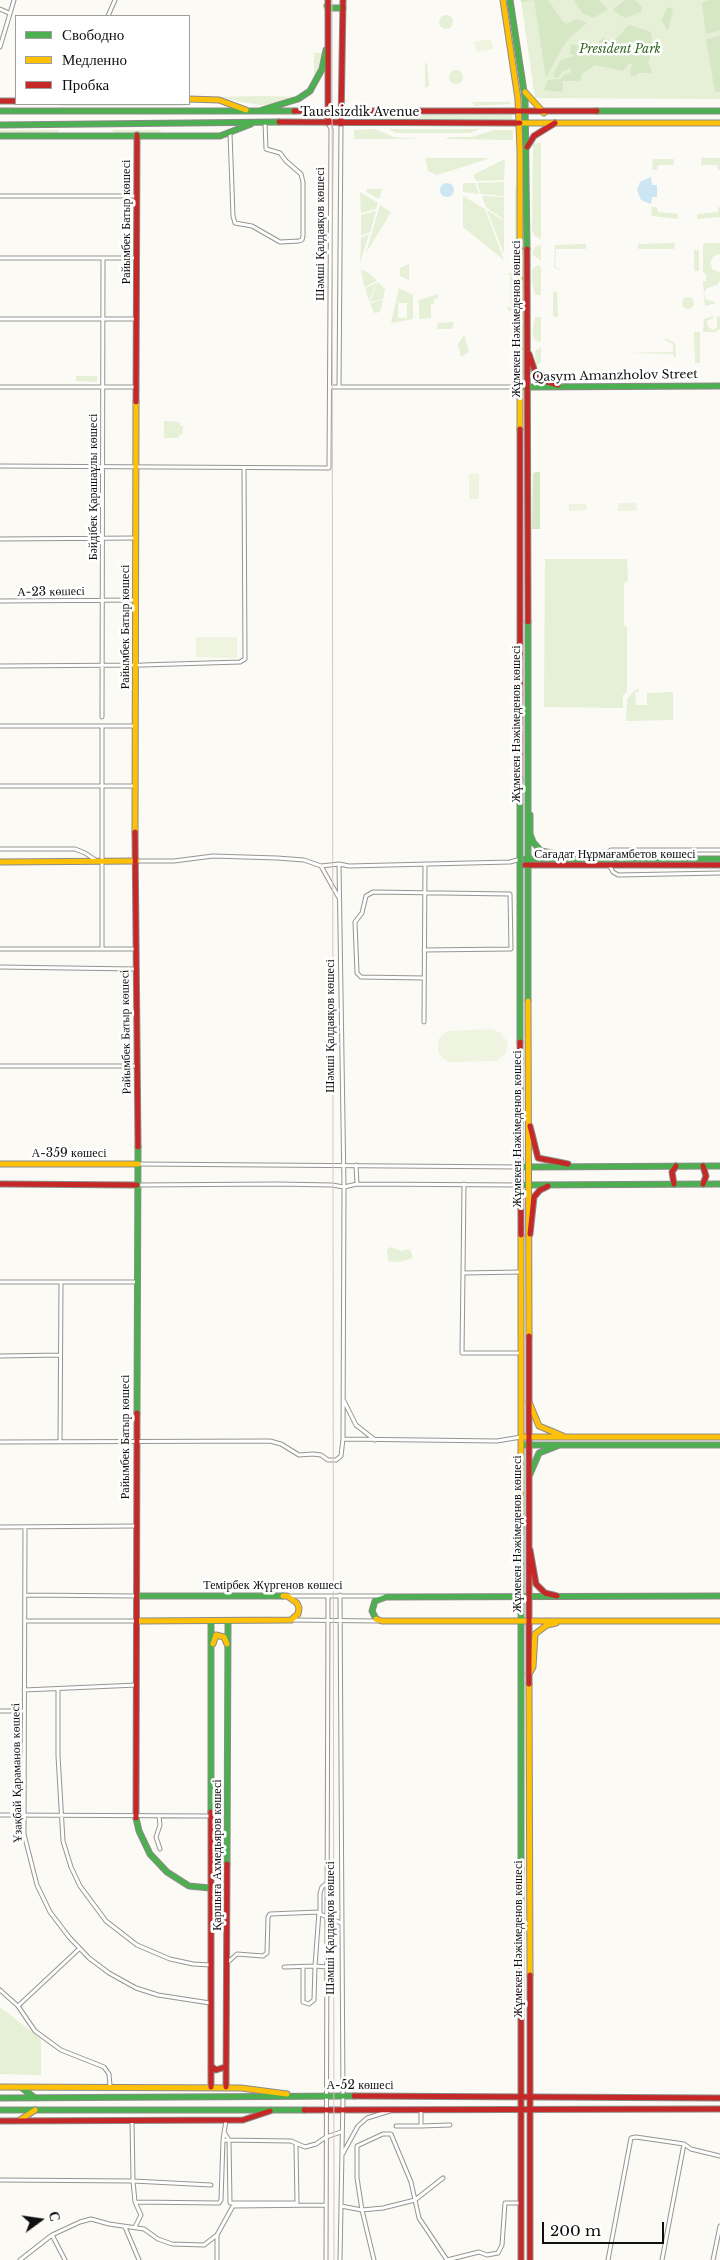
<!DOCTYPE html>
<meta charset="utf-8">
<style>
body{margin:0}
#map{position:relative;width:720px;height:2260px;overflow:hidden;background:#fbfaf5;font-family:"Libre Baskerville",serif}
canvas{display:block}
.legend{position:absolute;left:15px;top:15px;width:175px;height:90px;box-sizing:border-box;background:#fff;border:1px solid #9f9f9f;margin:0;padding:6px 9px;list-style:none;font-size:15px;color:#0f0f0f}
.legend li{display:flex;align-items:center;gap:10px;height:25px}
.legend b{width:25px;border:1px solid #9f9f9f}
.north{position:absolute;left:15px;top:2195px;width:50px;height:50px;-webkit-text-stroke:4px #fff;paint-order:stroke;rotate:76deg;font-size:14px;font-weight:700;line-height:20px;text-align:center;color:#0f0f0f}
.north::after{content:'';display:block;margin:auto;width:18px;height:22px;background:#0f0f0f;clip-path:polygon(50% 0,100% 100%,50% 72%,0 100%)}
.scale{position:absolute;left:542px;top:2222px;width:122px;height:22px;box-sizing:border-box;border:2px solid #0f0f0f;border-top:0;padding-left:6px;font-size:15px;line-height:18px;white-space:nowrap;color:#0f0f0f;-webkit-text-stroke:4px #fff;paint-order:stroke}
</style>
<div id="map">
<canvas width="720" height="2260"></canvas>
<ul class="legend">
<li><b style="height:6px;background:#4caf50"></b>Свободно</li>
<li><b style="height:6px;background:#ffc107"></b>Медленно</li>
<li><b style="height:6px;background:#c62828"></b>Пробка</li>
</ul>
<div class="north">С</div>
<div class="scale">200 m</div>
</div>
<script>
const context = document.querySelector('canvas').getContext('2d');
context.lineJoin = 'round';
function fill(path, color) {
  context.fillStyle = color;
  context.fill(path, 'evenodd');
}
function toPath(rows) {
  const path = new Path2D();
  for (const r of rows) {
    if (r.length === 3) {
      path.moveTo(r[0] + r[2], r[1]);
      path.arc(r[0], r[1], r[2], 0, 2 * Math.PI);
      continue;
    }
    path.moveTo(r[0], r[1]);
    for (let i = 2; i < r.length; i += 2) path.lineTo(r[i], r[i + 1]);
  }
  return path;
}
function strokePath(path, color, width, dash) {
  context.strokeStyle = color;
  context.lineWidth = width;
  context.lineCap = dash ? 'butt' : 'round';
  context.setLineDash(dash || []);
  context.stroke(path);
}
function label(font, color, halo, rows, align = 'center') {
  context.font = font + ' "Libre Baskerville",serif';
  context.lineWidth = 5;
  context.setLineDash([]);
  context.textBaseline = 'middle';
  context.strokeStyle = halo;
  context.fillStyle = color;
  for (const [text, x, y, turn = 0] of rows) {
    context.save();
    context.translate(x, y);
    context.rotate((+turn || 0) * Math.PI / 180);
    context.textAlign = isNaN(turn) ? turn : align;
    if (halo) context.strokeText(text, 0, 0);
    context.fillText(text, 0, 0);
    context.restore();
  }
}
const green = toPath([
 [521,0,720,0,720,99,535,98],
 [446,22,7],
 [314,53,322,53,314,82],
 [427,62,429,86,425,88,425,64],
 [456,77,7],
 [214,97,260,96,301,97,275,104,260,105],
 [472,102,511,102,511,104,475,106],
 [189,103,195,103,182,106,61,106,61,104],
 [354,115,512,115,512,119,354,119],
 [375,129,394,137,419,139,354,139,354,130],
 [388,129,480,129,470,133,396,133],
 [0,130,59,130,58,133,0,133],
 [112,130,161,130,161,131,159,133,114,133],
 [494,130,513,130,513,140,445,139,450,137,472,137],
 [533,143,541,143,541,239,535,236,532,231],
 [425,158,491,158,437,175,428,171],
 [701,158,720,158,720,170,718,170,717,165,701,165],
 [505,159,504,180,476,181,473,175],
 [653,159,674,159,674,165,658,165,657,170,652,170],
 [504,182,504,196,481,194,477,183],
 [463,183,475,183,479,194,463,192],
 [516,186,519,197,519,262,515,266,515,187],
 [367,189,382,189,379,199,366,192],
 [360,192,378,203,376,209,361,213],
 [463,196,485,209,504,260,463,227],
 [482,196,504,197,504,220,486,207],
 [380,205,391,212,366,253],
 [651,207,657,207,658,212,678,214,678,219,652,216],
 [718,207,720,207,720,217,697,219,697,214,718,212],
 [487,210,504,221,504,254],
 [376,211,370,232,361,236,361,215],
 [369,234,360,263,361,238],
 [673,243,675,244,674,249,638,249,638,244],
 [705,243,720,243,720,254,714,256,710,263,713,270,720,272,720,280,717,285,707,288,704,293,706,299,716,303,705,306,703,282,706,281,706,275,703,271,703,245],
 [586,244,586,249,556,249,555,266,563,272,554,267,555,245],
 [541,245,541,261,532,254,535,247],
 [694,250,699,250,699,271,694,271],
 [409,264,409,280,400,276,400,268],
 [538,265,541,267,541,295,535,295,532,282,532,269],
 [361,269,369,273,377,281,364,287],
 [513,271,513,311,509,311,507,307,511,307,510,275,507,275],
 [515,271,518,274,518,308,515,311],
 [378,282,385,289,383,299,370,302],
 [377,283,369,301,365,288],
 [399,288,413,295,413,319,391,323],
 [398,303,407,303,407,318,398,318],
 [555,291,557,292,558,317,555,317,553,315,553,293],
 [438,294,438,298,434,299,434,304,431,304,431,318,419,319,419,300],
 [688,303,6],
 [383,300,380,312,374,313,370,303],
 [713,316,713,318,707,321,708,327,713,330,717,328,717,316,720,317,720,329,714,332,703,332,704,319],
 [535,317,541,317,541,341,539,342,535,340,532,334],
 [454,322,452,329,437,329,438,323],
 [694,332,700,332,700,363,695,363],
 [464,335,469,352,461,357,458,344],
 [665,338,675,343,676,357,673,357,673,354,627,353,673,352,673,344,665,340],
 [541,347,541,362,536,367,535,351],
 [76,376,97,376,97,382,76,381],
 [609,376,608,381,603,382,547,379,547,377],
 [615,377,643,377,643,379,630,382,618,382],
 [164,421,180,422,180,426,183,426,182,435,179,435,179,438,164,438],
 [545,559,627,559,628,581,624,583,624,625,627,627,627,692,623,695,623,708,544,707],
 [639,689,639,692,635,692,636,705,647,705,647,693,673,692,673,720,626,721,627,699,635,690],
 [390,1247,402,1251,410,1249,413,1258,399,1262,388,1261,387,1250],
 [0,2007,41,2039,41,2075,0,2074]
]);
const forest = toPath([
 [521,0,548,0,563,22,567,24,577,19,587,23,571,36,562,48,546,78,534,0,521,2],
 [574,0,598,0,608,9,594,18,582,13],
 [625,0,634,0,638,3,642,8,641,12,626,18,619,15,613,9],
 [710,0,720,0,720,30,706,34,702,3],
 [668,7,673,9,668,31,661,20],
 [629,25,651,32,653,47,648,62,652,73,639,73,635,76,630,76,632,64,629,63,623,71,595,65,582,74,580,81,563,81,563,92,544,90,548,80,561,79,565,74,570,73,572,68,562,71,558,78,555,78,553,74,561,60,575,56,570,54,571,44,583,47,586,53,593,53,598,50,599,41,603,38,614,41],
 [720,36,720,92,715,92,706,39],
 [535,472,540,472,540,529,532,529,533,474]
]);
const pitch = toPath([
 [491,39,493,49,476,52,474,42],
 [469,474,479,474,479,499,469,499],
 [618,503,637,503,637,511,618,511],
 [569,504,586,504,587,510,569,511],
 [196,637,237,637,237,658,196,657],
 [492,1029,501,1033,508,1043,506,1053,497,1061,450,1062,444,1059,438,1052,438,1040,447,1031]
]);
const water = toPath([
 [651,177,652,185,657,185,657,197,652,197,651,204,641,200,637,190,640,182],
 [447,190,7]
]);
const street = toPath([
 [0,9,9,13],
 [108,16,115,0],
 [0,47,14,0],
 [230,133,233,216,235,223,252,226,280,242,299,241,302,240,303,236,303,182,301,174,286,161,280,153,266,149,265,122],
 [0,196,137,196],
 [0,258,136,258],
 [0,319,137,319],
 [0,387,136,387],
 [330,387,520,387],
 [339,387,341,124],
 [0,466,329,468,331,129,328,123],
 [0,539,136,538],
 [0,601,136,600],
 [0,666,142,665,240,662,245,659,244,468],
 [102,717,103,258],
 [0,726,136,726],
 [0,786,136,786],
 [0,849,75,849,85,853,97,861],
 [601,858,611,850,720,850],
 [137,861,174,861,213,856,277,858,304,860,321,866,339,864,349,866,510,862,521,859],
 [609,865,613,872,618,875,720,873],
 [321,866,339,898],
 [0,949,135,949],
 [102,949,102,726],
 [0,967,135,969],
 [424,978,361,977,357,973,355,922,362,913,366,896,373,892,510,894,511,949,424,950],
 [424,1022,425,864],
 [0,1066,137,1066],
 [138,1164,520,1167],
 [356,1165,357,1184,521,1185],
 [464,1184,463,1273,520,1272],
 [137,1185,278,1184,332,1185,344,1187,339,864],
 [463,1273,462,1353,521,1353],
 [0,1282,137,1282],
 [0,1356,60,1355],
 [344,1401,356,1425,375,1440],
 [343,1439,497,1441,521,1437],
 [0,1442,270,1441,281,1444,299,1455,313,1454,321,1455,328,1460,336,1460,341,1456,343,1439,344,1187,357,1184],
 [60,1442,61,1282],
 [0,1527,137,1526],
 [25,1527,24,1834,37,1885,50,1912,69,1937,89,1958,109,1973,136,1988,158,1995,210,2003],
 [25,1595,137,1596],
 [340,1595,343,2097,340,2260],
 [288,1596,384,1596],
 [291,1620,378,1621],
 [25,1621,137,1621],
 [24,1690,137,1685],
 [58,1690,58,1756,63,1841,71,1867,80,1886,106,1921,137,1945,170,1959,193,1964,211,1965],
 [0,1711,24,1711],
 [0,1815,210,1816],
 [159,1816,160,1825,156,1837,160,1849],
 [326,1884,322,1887,320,1893,320,1914,341,1923],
 [228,1962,237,1954,263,1956,267,1953,268,1917,270,1914,319,1912,315,1966,327,1967],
 [284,1967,315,1966,314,2000,309,2004,303,2002,303,1967],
 [0,1990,18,2006,35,2031,61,2050,104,2067,109,2074,110,2086],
 [18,2006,79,1949],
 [421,2109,421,2126,450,2125],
 [226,2120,223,2140,291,2141,305,2147,316,2144,326,2137,341,2132],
 [396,2126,421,2126],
 [224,2132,229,2140,230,2203,297,2203,296,2145],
 [342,2155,358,2126,367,2118,390,2111],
 [0,2180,133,2181,132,2120],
 [135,2202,219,2203,221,2200,223,2140],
 [341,2206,362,2210,383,2208,415,2200,443,2178],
 [125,2227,139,2260],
 [135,2227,141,2215,135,2202,133,2181,211,2185],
 [52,2235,65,2260],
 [217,2235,217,2260],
 [20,2260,52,2235,80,2222,91,2219,109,2224,144,2229,158,2239,172,2244,204,2245,217,2235,233,2206,326,2205],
 [326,2260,328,1597],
 [374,2260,362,2210,357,2178,357,2146,383,2134,391,2134,411,2182,419,2218,447,2260],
 [447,2260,479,2252,487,2255,498,2253,502,2245,505,2203,521,2203],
 [608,2260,631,2138,636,2137,684,2144,691,2149,720,2156],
 [662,2260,684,2144],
 [713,2260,720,2226]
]);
const fast = toPath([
 [510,0,525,98,527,249],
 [327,6,328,8,343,8],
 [262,110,298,99,310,91,322,69,326,50],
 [0,111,294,111],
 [597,111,720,111],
 [0,125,279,122],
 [0,136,220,136,251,124],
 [525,387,720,386],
 [528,622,528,1001],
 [520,780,520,1042],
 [530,815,530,834,533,842,541,851,569,856],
 [526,859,720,859],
 [526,1167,720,1166],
 [526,1185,720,1184],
 [137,1413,138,1147],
 [525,1445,720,1445],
 [530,1474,539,1453,557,1446],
 [521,1528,521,1964],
 [138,1596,283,1596],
 [376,1619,372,1611,375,1601,386,1597,720,1596],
 [211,1622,211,1812],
 [136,1818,139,1831,150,1854,167,1872,189,1886,210,1888],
 [227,1864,228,1622],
 [22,2088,35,2098],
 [0,2098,354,2096],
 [0,2110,304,2110]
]);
const slow = toPath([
 [503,0,518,99,520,151,520,429],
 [525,92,544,113],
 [189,99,219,100,246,110],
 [520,123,720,123],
 [135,832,136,402],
 [0,862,137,861],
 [528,1001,529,1336],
 [0,1164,138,1164],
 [521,1235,521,1528],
 [529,1402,539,1426,563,1436],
 [521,1437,720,1437],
 [376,1619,382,1621,720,1621],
 [138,1621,291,1620,298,1614,299,1608,297,1603,287,1596,283,1596],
 [213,1644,216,1635,224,1637,227,1644],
 [529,1674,533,1667,535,1634,547,1625,556,1623],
 [529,1684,530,1975],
 [0,2087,241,2088,287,2094],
 [20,2120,35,2110]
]);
const jam = toPath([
 [328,0,328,123],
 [0,101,16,101],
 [294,111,597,111],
 [279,122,520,123],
 [341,124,343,0],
 [527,147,534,136,555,123],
 [527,249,528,622],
 [529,354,536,375,544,381,558,385],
 [136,402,137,135],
 [520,429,520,780],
 [135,832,138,1147],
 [525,865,720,865],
 [520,1042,521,1235],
 [530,1126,538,1158,568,1164],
 [703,1166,706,1176,703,1184],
 [0,1184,137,1185],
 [674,1184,672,1172,676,1166],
 [530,1234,534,1197,540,1190,548,1186],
 [529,1336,529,1684],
 [530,1550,536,1584,545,1593,557,1596],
 [211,1812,211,2087],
 [136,1818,137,1413],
 [521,1964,521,2260],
 [530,1975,530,2260],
 [211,2066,216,2070,225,2067],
 [226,2087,227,1864],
 [354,2096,720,2098],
 [304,2110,720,2109],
 [0,2121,243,2120,270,2111]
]);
const tram = toPath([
 [332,0,334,2260]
]);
const parkNames = [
 ["President Park",620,50]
];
const streetNames = [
 ["Tauelsizdik Avenue",360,113],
 ["Райымбек Батыр көшесі",127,222,-90],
 ["Шәмші Қалдаяқов көшесі",321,234,-90],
 ["Жұмекен Нәжімеденов көшесі",517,319,-90],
 ["Qasym Amanzholov Street",615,376,-1],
 ["Бәйдібек Қарашаұлы көшесі",94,487,-90],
 ["А-23 көшесі",51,592,-1],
 ["Райымбек Батыр көшесі",126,627,-90],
 ["Жұмекен Нәжімеденов көшесі",517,724,-90],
 ["Сағадат Нұрмағамбетов көшесі",615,855],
 ["Шәмші Қалдаяқов көшесі",331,1026,-90],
 ["Райымбек Батыр көшесі",126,1032,-91],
 ["Жұмекен Нәжімеденов көшесі",518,1129,-90],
 ["А-359 көшесі",69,1154],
 ["Райымбек Батыр көшесі",126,1437,-90],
 ["Жұмекен Нәжімеденов көшесі",518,1534,-90],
 ["Темірбек Жүргенов көшесі",273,1586],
 ["Ұзақбай Қараманов көшесі",17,1773,-91],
 ["Қаршыға Ахмедьяров көшесі",218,1855,-90],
 ["Шәмші Қалдаяқов көшесі",331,1928,-90],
 ["Жұмекен Нәжімеденов көшесі",519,1939,-90],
 ["А-52 көшесі",360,2086]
];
fill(green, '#e5f0d6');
fill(forest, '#d6e7c5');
fill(pitch, '#eef4e0');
fill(water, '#cde6f4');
strokePath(street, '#959593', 5);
strokePath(fast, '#8c8b89', 7);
strokePath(slow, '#8c8b89', 7);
strokePath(jam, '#8c8b89', 7);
strokePath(street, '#fefefe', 3);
strokePath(fast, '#4caf50', 5);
strokePath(slow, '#ffc107', 5);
strokePath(jam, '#c62828', 5);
strokePath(tram, '#d7c6c6', 1);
label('italic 12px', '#306522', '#fff', parkNames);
label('12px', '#0f0f0f', '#fff', streetNames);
</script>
